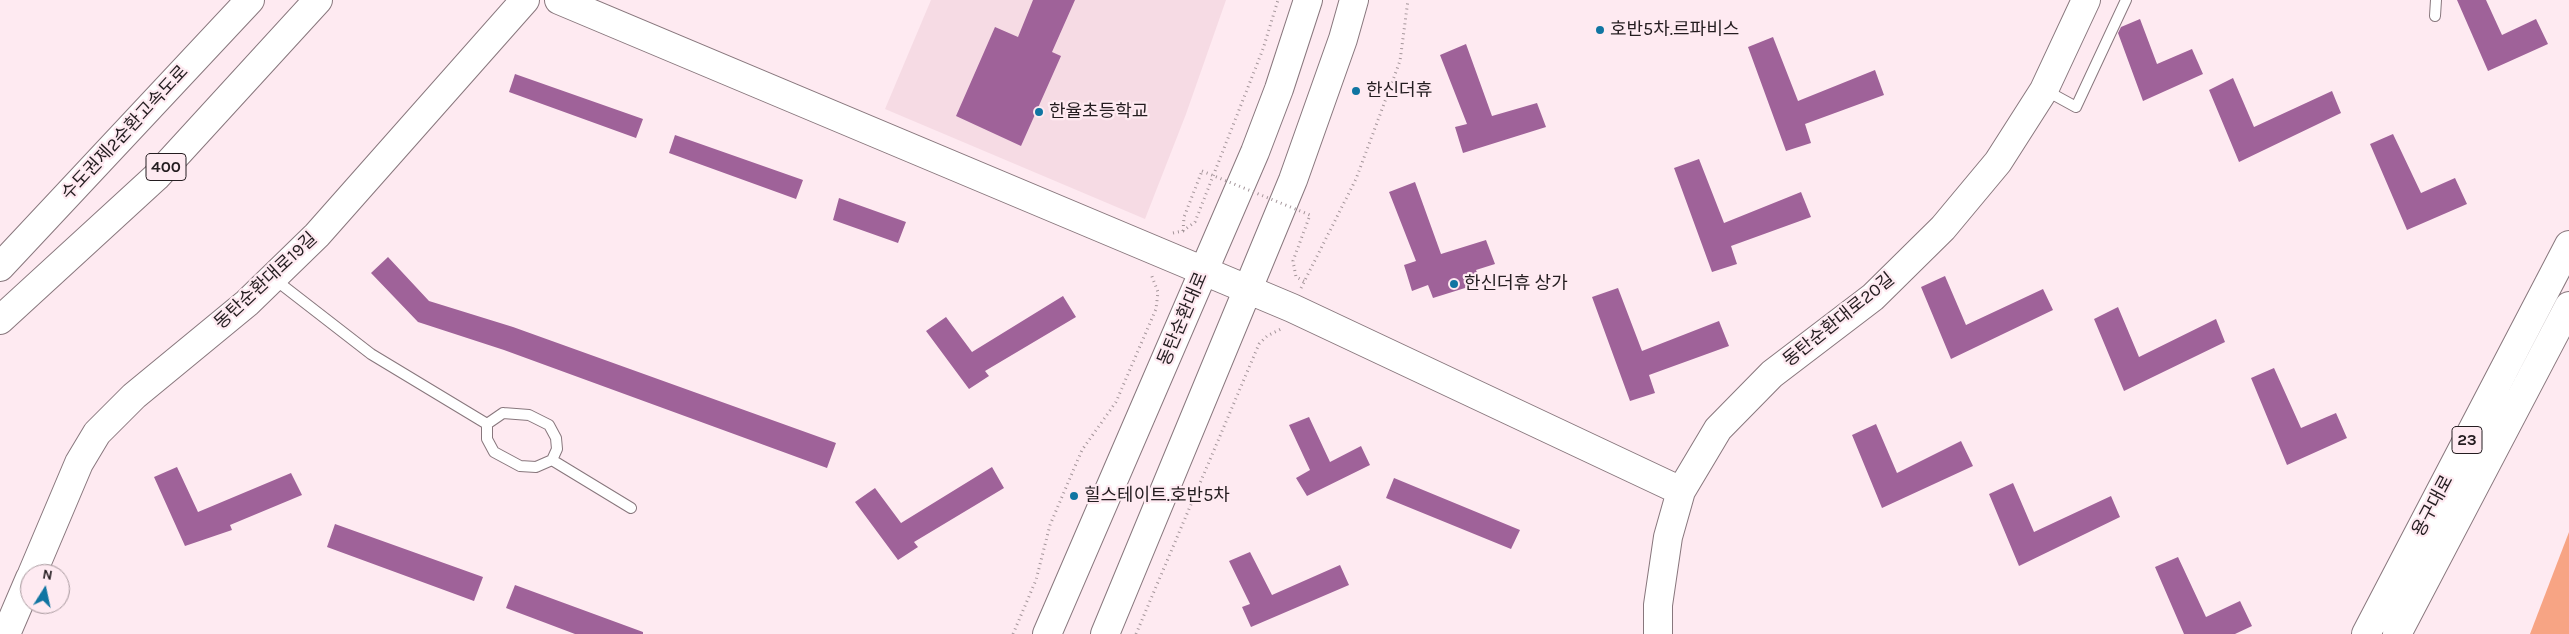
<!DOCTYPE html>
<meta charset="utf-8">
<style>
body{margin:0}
#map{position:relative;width:2569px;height:634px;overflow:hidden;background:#feeaf1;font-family:Karla,sans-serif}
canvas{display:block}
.north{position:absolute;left:20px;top:564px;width:50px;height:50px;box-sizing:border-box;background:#feeaf1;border:1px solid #a7989d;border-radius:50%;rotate:10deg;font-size:14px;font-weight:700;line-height:20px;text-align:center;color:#241d20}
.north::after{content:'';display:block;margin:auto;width:18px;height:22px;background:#1075a2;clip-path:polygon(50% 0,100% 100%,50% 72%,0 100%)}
</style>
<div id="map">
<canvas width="2569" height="634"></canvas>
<div class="north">N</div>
</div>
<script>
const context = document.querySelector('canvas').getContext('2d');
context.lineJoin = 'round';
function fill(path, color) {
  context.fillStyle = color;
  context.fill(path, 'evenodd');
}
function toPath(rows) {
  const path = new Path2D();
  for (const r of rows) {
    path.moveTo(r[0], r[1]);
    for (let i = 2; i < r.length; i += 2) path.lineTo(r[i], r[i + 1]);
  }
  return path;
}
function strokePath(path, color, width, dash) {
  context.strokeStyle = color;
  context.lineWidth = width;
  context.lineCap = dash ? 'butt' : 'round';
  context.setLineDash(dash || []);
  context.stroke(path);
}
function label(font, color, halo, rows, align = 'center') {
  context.font = font + ' Karla,"Noto Sans KR",sans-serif';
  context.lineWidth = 4.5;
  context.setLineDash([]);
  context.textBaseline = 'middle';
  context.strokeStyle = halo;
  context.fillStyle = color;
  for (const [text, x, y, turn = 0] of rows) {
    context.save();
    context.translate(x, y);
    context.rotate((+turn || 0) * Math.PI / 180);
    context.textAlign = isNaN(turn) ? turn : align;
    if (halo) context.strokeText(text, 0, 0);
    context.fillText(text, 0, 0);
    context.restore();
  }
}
const built = toPath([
 [931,0,1226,0,1186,114,1145,219,885,109]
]);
const forest = toPath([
 [2569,532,2569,634,2530,634]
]);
const building = toPath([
 [1033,0,1075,0,1052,52,1061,56,1021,146,956,116,995,27,1018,37],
 [2457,0,2486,0,2502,35,2536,19,2548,44,2488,71],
 [2140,19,2157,64,2192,49,2203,74,2143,101,2118,33,2121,27],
 [1773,37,1798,101,1875,70,1884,95,1805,124,1811,143,1786,151,1748,47],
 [1466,44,1492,116,1537,103,1546,127,1463,153,1455,127,1467,124,1440,55],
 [515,74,643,119,636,138,509,92],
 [2233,78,2254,127,2332,91,2341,113,2239,162,2209,90],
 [2393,134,2421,193,2455,178,2467,204,2407,230,2370,144],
 [675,135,803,180,796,199,669,153],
 [1699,159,1724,223,1801,192,1811,217,1731,246,1737,264,1712,272,1674,168],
 [1415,182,1441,254,1486,240,1495,264,1476,270,1481,283,1433,298,1428,285,1412,291,1404,265,1416,261,1389,192],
 [839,198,906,222,898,243,833,220],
 [388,257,429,301,513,327,836,443,827,468,504,350,418,322,371,273],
 [1945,276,1966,325,2043,289,2053,310,1951,359,1921,287],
 [1618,288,1642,351,1719,321,1729,346,1649,375,1655,393,1630,401,1592,297],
 [1063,296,1076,317,985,371,989,376,969,389,926,331,946,317,972,352],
 [2118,307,2139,357,2216,319,2225,342,2124,391,2094,319],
 [2274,368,2301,428,2336,413,2347,438,2287,465,2251,378],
 [1309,417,1330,462,1361,446,1370,465,1307,496,1296,478,1310,470,1289,425],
 [1876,424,1897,473,1961,441,1973,466,1882,508,1852,435],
 [177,467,198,512,291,473,302,495,230,525,232,530,185,546,154,477],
 [992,467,1004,488,914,542,918,547,898,560,855,502,875,488,901,523],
 [1394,478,1520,530,1511,549,1386,498],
 [2013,483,2034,532,2111,496,2120,517,2019,566,1989,494],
 [335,524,483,577,474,601,327,547],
 [1250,552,1272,595,1340,565,1349,585,1251,627,1242,607,1250,604,1229,561],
 [2178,557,2206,617,2240,601,2252,626,2235,634,2184,634,2155,567],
 [515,585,643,632,643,634,575,634,506,608]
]);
const path = toPath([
 [1183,231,1184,217,1202,171],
 [1173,233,1183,231,1195,222,1263,49,1278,0],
 [1304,281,1296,277,1293,261,1310,215],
 [1301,288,1356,179,1400,61,1408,0],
 [1013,634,1036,580,1050,525,1082,450,1116,402,1156,309,1158,292,1151,274],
 [1136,634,1259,344,1267,336,1283,328]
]);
const lane = toPath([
 [2435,16,2436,0],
 [2045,90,2076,107,2126,0],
 [273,278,371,354,487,424],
 [503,413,529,415,549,425,556,438,557,449,552,460,536,467,520,466,494,452,487,439,487,424,503,413],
 [552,460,631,508]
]);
const secondary = toPath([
 [559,0,1292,308,1681,491],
 [32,574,79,463,97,433,134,396,247,303,317,235,525,0],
 [6,634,30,578],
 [1047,634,1255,152,1279,89,1308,0],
 [1105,634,1293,180,1343,39,1354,0],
 [1658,634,1658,605,1668,537,1681,491,1718,429,1772,374,1873,297,1943,228,1998,162,2044,90,2086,0]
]);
const highway = toPath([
 [0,267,250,0],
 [0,320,156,177,318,0],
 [2366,634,2569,245],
 [2397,634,2569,306]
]);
const pathBridge = toPath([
 [1202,171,1310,215]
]);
const markers = [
 [1600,30,5,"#1075a2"],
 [1356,91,5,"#1075a2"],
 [1039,112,5,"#1075a2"],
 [1454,284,5,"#1075a2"],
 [1074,496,5,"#1075a2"]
];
const shields = [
 [166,167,40],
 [2467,440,30]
];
const shieldNames = [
 ["400",166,167],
 ["23",2467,440]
];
const poiNames = [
 ["호반5차.르파비스",1610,30],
 ["한신더휴",1366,91],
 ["한율초등학교",1049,112],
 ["한신더휴 상가",1464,284],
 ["힐스테이트.호반5차",1084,496]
];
const streetNames = [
 ["수도권제2순환고속도로",125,133,-47],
 ["동탄순환대로19길",266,281,-43],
 ["동탄순환대로",1183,319,-67],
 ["동탄순환대로20길",1839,320,-39],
 ["용구대로",2433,506,-62]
];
fill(built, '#f6dbe4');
fill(forest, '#f7a484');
fill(building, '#9f6299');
strokePath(lane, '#88777d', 12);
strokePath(secondary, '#88777d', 30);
strokePath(highway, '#88777d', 30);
strokePath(path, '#a4959a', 3, [1, 4]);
strokePath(lane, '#fff', 10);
strokePath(secondary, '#fff', 28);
strokePath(highway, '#fff', 28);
strokePath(pathBridge, '#a4959a', 3, [1, 4]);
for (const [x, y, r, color] of markers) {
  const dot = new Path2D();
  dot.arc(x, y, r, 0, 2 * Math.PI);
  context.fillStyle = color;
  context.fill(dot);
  strokePath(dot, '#feeaf1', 2);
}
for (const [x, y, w] of shields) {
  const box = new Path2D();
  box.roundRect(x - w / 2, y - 13.5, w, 27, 4);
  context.fillStyle = '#feeaf1';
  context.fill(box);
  strokePath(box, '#241d20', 1);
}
label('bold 16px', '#241d20', null, shieldNames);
label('18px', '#241d20', '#feeaf1', poiNames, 'left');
label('18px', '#241d20', '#feeaf1', streetNames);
</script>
